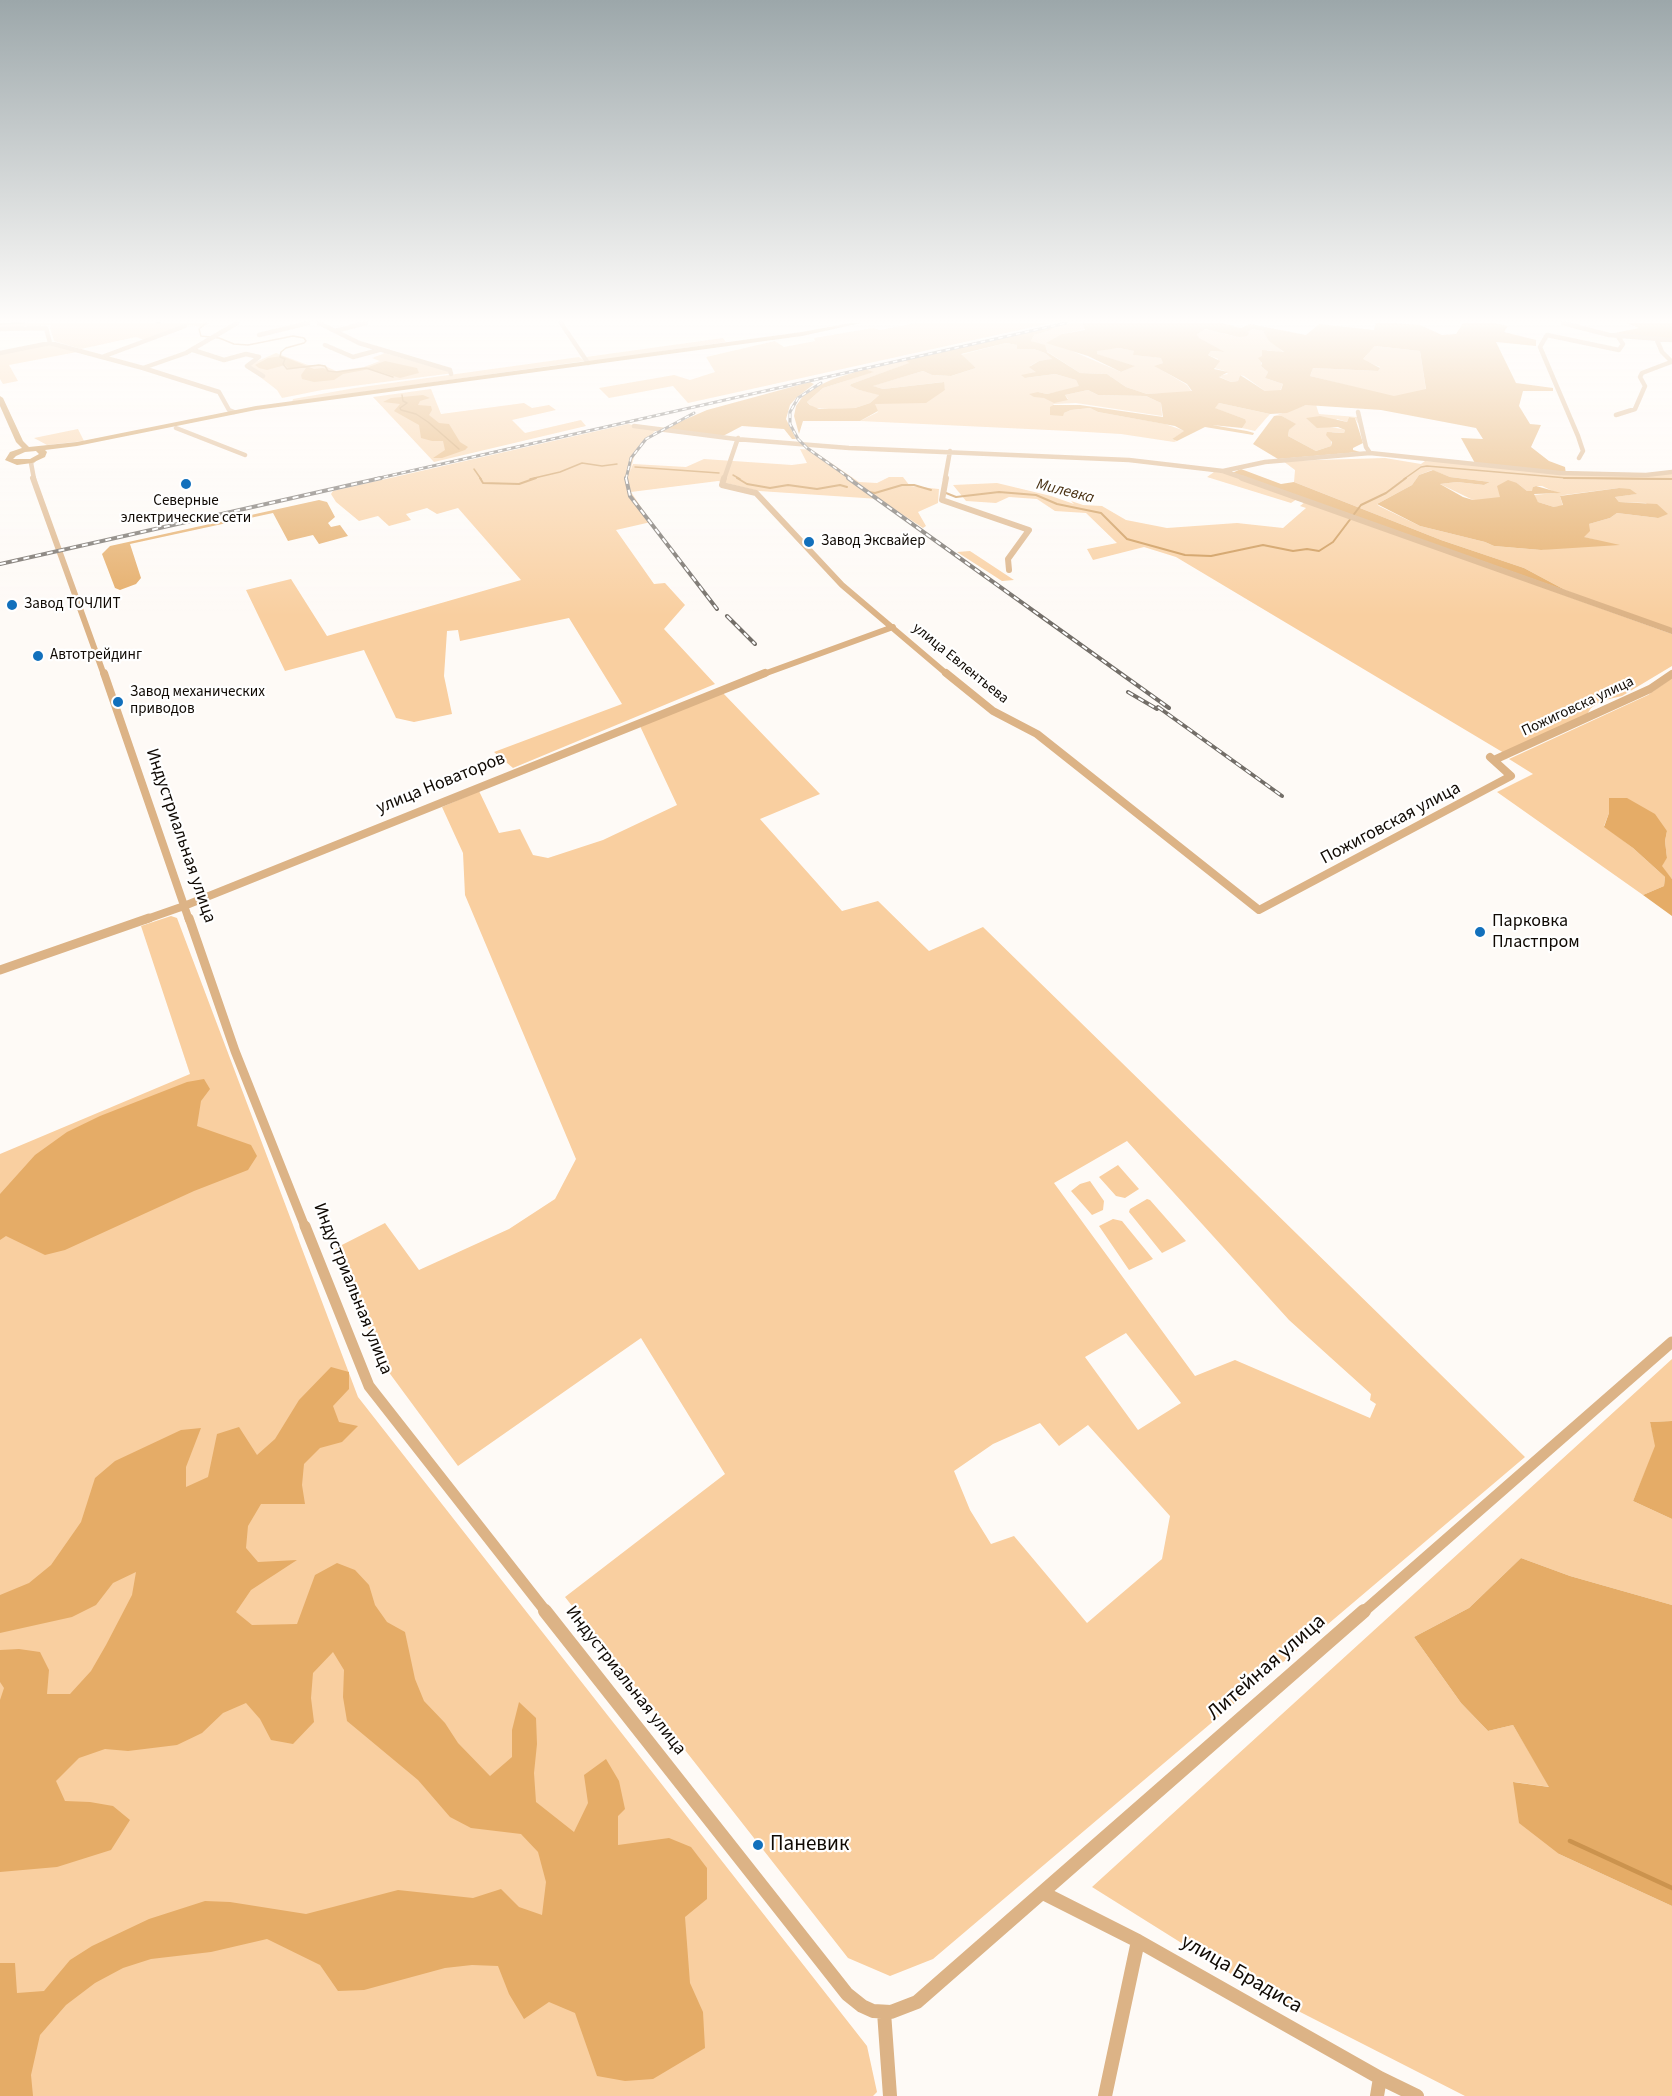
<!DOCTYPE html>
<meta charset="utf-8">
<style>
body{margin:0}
canvas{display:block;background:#fefaf6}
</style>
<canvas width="1672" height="2096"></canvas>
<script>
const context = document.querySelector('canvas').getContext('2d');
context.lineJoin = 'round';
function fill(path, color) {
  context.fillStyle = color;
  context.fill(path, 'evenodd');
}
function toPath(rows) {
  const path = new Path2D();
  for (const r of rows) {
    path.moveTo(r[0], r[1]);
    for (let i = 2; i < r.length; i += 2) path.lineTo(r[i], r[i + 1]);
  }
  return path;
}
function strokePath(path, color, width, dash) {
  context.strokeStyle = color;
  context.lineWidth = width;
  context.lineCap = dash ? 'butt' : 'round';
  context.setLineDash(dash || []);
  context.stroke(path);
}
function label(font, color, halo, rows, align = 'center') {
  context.font = font + ' "Source Sans 3",sans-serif';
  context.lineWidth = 4.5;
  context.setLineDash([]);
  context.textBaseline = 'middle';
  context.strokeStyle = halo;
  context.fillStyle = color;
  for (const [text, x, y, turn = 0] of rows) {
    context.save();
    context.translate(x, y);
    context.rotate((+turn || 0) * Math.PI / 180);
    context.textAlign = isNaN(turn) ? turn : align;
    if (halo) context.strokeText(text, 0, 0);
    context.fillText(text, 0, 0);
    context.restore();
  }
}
const green = toPath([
 [0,323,210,323,203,327,186,325,147,341,136,337,81,349,54,341,50,328,51,325,0,328],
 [916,323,1051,323,688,403,673,386,609,398,599,388,674,375,690,380,715,372,706,357,775,341,784,347,815,341,814,338,873,328,880,330],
 [1072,323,1083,323,1086,329,1062,334,1072,351,1121,372,1134,366,1096,354,1097,350,1119,348,1135,351,1134,355,1162,358,1163,363,1155,366,1187,385,1192,392,1147,394,1126,387,1107,374,1080,373,1031,341,1034,335,1050,330,1052,327],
 [1204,329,1238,337,1251,329,1263,331,1284,353,1267,350,1262,356,1261,366,1268,372,1265,378,1283,384,1280,391,1265,391,1244,376,1240,375,1238,381,1231,382,1218,376,1228,374,1225,371,1214,368,1218,359,1208,355,1211,351,1225,352,1199,339,1197,334],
 [723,338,726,342,589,362,586,357],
 [49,343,77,352,9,365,18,381,3,384,0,379,0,354],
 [1006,343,1017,345,1017,349,1034,349,1045,353,1053,360,1039,361,1030,366,1037,372,1025,378,1055,374,1076,380,1080,387,1047,394,1038,392,1044,398,1068,399,1065,395,1088,390,1098,395,1146,396,1161,403,1162,416,1076,403,1054,404,1050,408,1064,413,1071,410,1090,408,1098,412,1165,424,1185,431,1172,439,1177,441,1174,442,1121,434,1070,431,860,421,878,412,874,404,945,390,943,382,883,389,872,386,923,371,932,375,951,376,976,368,960,355],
 [1375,346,1420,351,1426,390,1394,397,1310,376,1313,368,1378,371,1380,367,1362,360],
 [276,353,308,365,323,365,336,371,364,367,380,361,372,358,385,353,454,373,322,390,282,398,277,390,246,366],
 [579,357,585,361,292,402,293,399,355,388],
 [905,360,910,363,851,384,850,386,859,390,878,394,879,395,870,403,855,408,829,409,814,408,807,402,823,388,873,372,865,369],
 [431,389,441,414,524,403,532,408,549,405,556,410,512,420,525,433,581,420,586,426,434,462,373,397],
 [1219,403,1270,414,1255,431,1242,428,1245,419,1214,408],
 [1306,405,1316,405,1319,414,1357,417,1359,425,1355,418,1349,417,1347,422,1337,419,1330,427,1342,429,1345,430,1344,433,1332,432,1331,446,1316,451,1288,436,1289,430,1295,424,1282,416,1274,416],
 [628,424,656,430,644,442,634,457,630,472,633,464,686,467,704,459,792,465,807,463,800,449,812,450,859,482,877,483,889,477,903,477,910,486,939,489,938,503,918,512,926,526,923,528,879,499,759,491,718,481,631,492,651,522,616,530,654,584,665,583,685,605,664,629,715,684,513,768,494,752,622,704,569,618,460,641,458,630,447,631,444,676,452,714,414,722,396,718,364,650,285,671,246,590,291,579,327,636,521,580,458,508,437,514,427,508,406,514,411,520,389,526,378,516,359,521,336,502,331,494,333,491],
 [78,429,84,441,47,445,34,438],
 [1385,458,1421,464,1425,461,1456,463,1566,474,1672,473,1672,628,1656,625,1567,591,1524,568,1441,540,1294,482,1295,470,1283,461],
 [1432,470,1450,477,1490,482,1484,485,1457,482,1440,484,1473,500,1494,500,1501,497,1501,493,1517,483,1527,491,1533,491,1533,487,1536,486,1542,486,1557,493,1533,495,1538,502,1554,507,1563,506,1560,496,1564,495,1619,488,1636,494,1615,497,1619,502,1646,503,1658,518,1617,513,1610,518,1589,524,1583,537,1596,540,1541,550,1494,546,1485,542,1420,526,1379,506,1377,504,1412,485,1419,475],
 [1214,472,1232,473,1297,499,1291,503,1207,477],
 [997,483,1051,496,1074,504,1071,501,1083,505,1102,506,1126,520,1167,528,1237,523,1283,528,1306,508,1300,506,1305,502,1672,634,1672,666,1622,696,1601,701,1591,708,1586,716,1504,753,1176,557,1144,547,1093,560,1087,549,1117,543,1086,513,1055,511,1037,499,1009,497,996,503,966,501,953,485],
 [970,551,1014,580,1002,581,957,552],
 [1672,678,1672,879,1661,866,1667,858,1665,841,1667,831,1609,798,1609,813,1604,826,1633,848,1665,877,1664,886,1643,895,1497,792,1533,774,1509,759,1648,695],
 [723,693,820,794,760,819,842,911,878,901,929,951,983,927,1525,1457,933,1959,890,1976,848,1958,565,1597,725,1474,641,1338,458,1466,385,1367,334,1249,385,1223,419,1270,509,1229,555,1199,576,1159,465,895,463,853,442,807,479,791,499,833,520,829,533,855,548,858,603,840,677,805,640,726],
 [1127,1141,1289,1320,1371,1394,1370,1400,1376,1404,1370,1418,1235,1360,1195,1376,1054,1183],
 [1126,1333,1181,1403,1138,1430,1085,1357],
 [1040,1423,1059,1446,1088,1425,1170,1516,1162,1559,1087,1623,1014,1536,991,1544,970,1510,954,1471,993,1444],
 [171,916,177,918,358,1397,867,2046,877,2092,873,2096,0,2096,0,1154,190,1074,141,926],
 [1118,1165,1139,1189,1125,1198,1116,1196,1099,1177],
 [1090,1181,1104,1201,1103,1210,1092,1215,1071,1191,1080,1184],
 [1147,1199,1150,1200,1186,1241,1162,1253,1129,1212,1130,1209],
 [1113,1219,1122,1221,1153,1259,1129,1270,1099,1226],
 [1672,1359,1672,1421,1650,1422,1656,1446,1633,1501,1672,1519,1672,1605,1570,1576,1521,1558,1469,1608,1414,1637,1461,1703,1488,1731,1513,1725,1550,1787,1514,1782,1559,1854,1672,1906,1672,2096,1465,2096,1255,1989,1092,1887]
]);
const forest = toPath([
 [1083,323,1222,323,1241,328,1250,324,1306,335,1319,324,1374,330,1376,323,1395,323,1420,325,1442,335,1456,334,1463,323,1495,323,1508,326,1504,332,1536,340,1536,346,1496,342,1516,383,1553,388,1553,391,1523,391,1519,406,1530,424,1541,425,1531,447,1549,461,1565,467,1566,474,1476,465,1461,438,1483,439,1476,428,1381,410,1306,405,1287,413,1270,414,1219,403,1215,408,1245,419,1246,422,1242,428,1212,425,1247,431,1254,433,1253,435,1205,427,1177,441,1172,439,1184,431,1175,426,1098,412,1090,408,1071,410,1064,413,1063,416,1050,415,1050,407,1053,405,1080,405,1163,417,1161,403,1146,396,1098,395,1088,390,1065,395,1068,400,1054,403,1044,398,1034,397,1029,394,1038,392,1047,394,1079,386,1076,380,1055,374,1025,378,1021,375,1036,372,1029,367,1039,361,1052,359,1045,353,1034,349,1017,349,1017,345,1006,343,961,354,976,368,951,376,932,375,923,371,873,386,883,389,944,382,945,390,926,403,875,404,878,411,860,421,803,421,799,434,794,416,796,406,803,396,816,387,833,379,865,369,874,372,823,388,807,402,810,405,819,409,855,408,870,403,879,395,859,390,850,386,851,384,909,363,905,360,1052,327,1051,330,1034,335,1031,341,1045,345,1047,352,1080,373,1107,374,1126,387,1147,394,1192,391,1187,384,1154,366,1163,363,1161,358,1133,355,1134,351,1119,348,1097,351,1097,354,1135,366,1121,372,1088,356,1046,343,1062,334,1085,330],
 [1205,329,1238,337,1247,336,1249,333,1247,332,1252,329,1263,331,1269,341,1284,352,1262,350,1262,356,1258,358,1262,363,1261,366,1268,372,1265,378,1283,384,1281,390,1265,391,1240,375,1238,381,1231,382,1219,377,1228,372,1214,369,1220,361,1208,355,1211,351,1225,352,1199,338,1197,334],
 [1375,346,1420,351,1426,389,1394,396,1310,376,1313,368,1378,371,1380,368,1363,359],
 [1627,323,1672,323,1672,340,1610,334,1639,328],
 [282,356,314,369,323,368,332,372,366,368,385,361,417,368,419,373,400,378,370,369,343,374,334,380,314,382,302,379,301,375,306,368,288,368,285,365,267,370,259,368,255,365,268,358],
 [810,382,814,384,796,398,790,405,786,419,796,439,792,439,784,429,742,426,723,436,661,430,707,410],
 [423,395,430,398,420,401,418,405,431,406,432,410,429,415,439,423,449,424,460,442,468,447,465,450,442,458,433,458,445,450,443,441,432,441,421,438,419,425,394,411,400,404,383,402,391,398],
 [1274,416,1282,416,1296,424,1289,430,1288,436,1316,451,1331,446,1332,442,1326,435,1327,432,1344,433,1345,430,1338,427,1317,428,1306,418,1320,416,1347,422,1349,417,1355,418,1363,443,1353,448,1353,450,1360,452,1278,459,1253,444],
 [1241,469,1281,484,1294,482,1441,540,1524,568,1567,591,1232,473],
 [1433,470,1450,477,1490,482,1484,485,1457,482,1440,484,1463,497,1473,500,1500,497,1497,486,1508,480,1517,483,1527,491,1532,491,1533,487,1536,486,1561,493,1534,494,1538,502,1554,507,1563,505,1560,496,1619,488,1630,489,1637,494,1615,497,1619,502,1657,504,1668,514,1658,518,1617,513,1610,518,1589,524,1590,531,1584,537,1620,545,1541,550,1494,546,1485,542,1420,526,1377,504,1412,485,1419,475],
 [319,500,327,502,335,517,328,523,331,527,340,525,348,536,319,544,313,535,288,541,273,513,130,544,141,578,136,584,120,590,115,588,102,554,110,546],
 [1609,798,1627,798,1655,814,1667,831,1665,841,1667,858,1662,866,1672,879,1672,916,1643,895,1664,886,1665,877,1633,848,1604,827,1609,813],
 [204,1079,210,1089,201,1101,197,1126,251,1145,257,1156,248,1170,194,1191,65,1250,45,1255,6,1236,0,1240,0,1194,35,1155,67,1132,100,1116,187,1082],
 [331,1367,349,1372,349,1389,333,1406,339,1422,358,1426,342,1442,320,1448,304,1464,302,1485,305,1504,261,1504,248,1526,246,1548,258,1562,297,1560,251,1590,236,1612,252,1625,297,1624,315,1575,337,1563,355,1570,369,1585,375,1605,387,1622,405,1632,415,1679,424,1701,445,1723,458,1743,490,1776,512,1757,512,1730,519,1702,536,1718,537,1744,534,1773,536,1802,574,1832,588,1803,584,1775,606,1759,619,1781,625,1809,618,1816,618,1845,669,1838,691,1847,707,1868,707,1899,685,1917,690,1983,703,2012,705,2048,653,2079,625,2081,597,2076,575,2013,549,2002,524,2019,509,1994,498,1966,472,1965,445,1968,364,1990,338,1991,320,1965,267,1939,211,1952,151,1959,123,1968,95,1983,66,2005,40,2035,31,2075,33,2096,0,2096,0,1963,15,1963,17,1993,44,1991,70,1960,92,1946,149,1919,205,1901,230,1902,306,1914,398,1890,473,1898,501,1889,519,1907,542,1915,546,1882,538,1852,521,1834,471,1828,450,1817,418,1780,347,1721,343,1697,344,1670,333,1652,313,1673,311,1698,314,1722,293,1744,271,1740,260,1719,246,1703,223,1713,202,1733,177,1745,128,1751,105,1749,79,1758,56,1781,65,1801,90,1802,113,1806,130,1820,111,1850,57,1867,0,1872,0,1700,4,1688,0,1682,0,1650,19,1649,40,1652,49,1670,47,1694,70,1694,91,1671,106,1645,132,1595,136,1572,113,1583,96,1605,72,1617,0,1633,0,1595,29,1583,51,1565,81,1522,95,1478,115,1461,181,1430,201,1428,186,1467,186,1487,208,1477,217,1434,239,1427,257,1455,275,1439,299,1400],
 [1672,1421,1672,1519,1633,1501,1655,1446,1650,1422],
 [1521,1558,1570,1576,1672,1605,1672,1906,1559,1854,1519,1823,1513,1782,1549,1787,1513,1725,1488,1731,1461,1703,1414,1637,1469,1608]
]);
const streamFar2 = toPath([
 [157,323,160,323],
 [206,323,199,329,201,336,219,338,234,344,248,345,293,336,304,338,306,341,304,343,286,348,281,352,280,357,285,359,283,364,287,369,319,365,325,366,328,371,337,372,366,368,393,377],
 [0,324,24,323],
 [402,395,403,401,407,403,400,408,401,410,416,414,428,422,459,449],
 [635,467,719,473],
 [474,469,481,479],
 [733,475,740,479],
 [530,479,560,472,582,463,602,466,617,464],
 [1404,479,1421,467,1427,466,1567,478,1672,479]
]);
const streamFar1 = toPath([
 [480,478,483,483,519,484,536,478],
 [737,478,747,484,770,488,788,485,817,489,840,485,847,487],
 [1564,478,1672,479],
 [869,492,875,493,902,485,914,485,931,490],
 [946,493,956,497,999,492,1036,495,1057,504,1101,513,1127,539,1185,555,1211,556,1263,545,1293,551,1307,549,1319,551,1333,542,1361,505,1386,493,1406,478]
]);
const stream = toPath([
 [1570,1841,1672,1888]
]);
const streetFar5 = toPath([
 [319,323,359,343,450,370,451,374],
 [561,323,588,363],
 [1563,323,1609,335,1672,340],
 [0,329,46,328,50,343],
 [335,331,366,323],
 [259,335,308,323],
 [1656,338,1662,352,1672,362],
 [325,345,353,357,379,350],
 [193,350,224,360,246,354,259,357,247,366,263,376],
 [0,353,50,343,143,368,219,392,229,410,234,412],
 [102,357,185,326],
 [143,368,186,353,237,323],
 [1358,412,1366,447,1370,453],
 [1616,415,1635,409,1645,386,1640,377,1642,373,1671,362],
 [634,426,736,439,849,448,1129,460,1223,471,1246,479],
 [176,428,245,455],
 [1579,458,1583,451,1578,436,1540,347,1547,335,1619,350,1623,344,1617,335],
 [1223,471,1265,462,1370,453,1560,473,1646,475,1672,472],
 [34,479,31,463,34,460],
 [724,479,738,438],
 [945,479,950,451]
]);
const streetFar4 = toPath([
 [33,478,104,675],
 [724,478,722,485,756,493,842,585,948,675],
 [946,478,942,500,1029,530,1008,559,1009,570],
 [1242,478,1672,631],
 [761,675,893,627]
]);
const streetFar3 = toPath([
 [104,673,189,920],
 [946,673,993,711,1037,734,1259,910,1511,776,1490,757],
 [1494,760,1650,689,1672,674],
 [144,920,184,906,765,673]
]);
const streetFar2 = toPath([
 [189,918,235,1051,305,1227],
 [0,970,149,918]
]);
const streetFar1 = toPath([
 [305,1226,369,1386,547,1613],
 [1362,1613,1672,1342]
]);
const street = toPath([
 [545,1611,847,1994,862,2006,873,2011,891,2012,917,2002,1364,1611],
 [1043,1893,1138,1941,1380,2078,1417,2096],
 [884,2012,890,2096],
 [1105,2096,1138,1941],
 [1377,2096,1380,2078]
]);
const secondary = toPath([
 [850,323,861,323,802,336,256,410,77,446,45,450,47,452,45,457,32,463,17,465,5,460,10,452,22,448,16,442,0,406,0,396,3,398,23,441,29,447,77,442,256,406,802,332,850,323],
 [36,451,39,454,30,459,13,459,16,456,25,452,36,451]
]);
const railFar1 = toPath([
 [821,383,798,398,790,412,790,424,798,439,807,448,851,479],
 [375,479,1066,323],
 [626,479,631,458,646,439,694,413]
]);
const rail = toPath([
 [626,478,630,496,717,609],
 [848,478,1169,708],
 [0,564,381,478],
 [727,616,755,644],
 [1128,692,1157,709],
 [1158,707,1282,796]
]);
const markers = [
 [186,484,6,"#1270bc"],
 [809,542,6,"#1270bc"],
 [12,605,6,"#1270bc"],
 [38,656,6,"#1270bc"],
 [118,702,6,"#1270bc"],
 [1480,932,6,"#1270bc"],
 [758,1845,6,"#1270bc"]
];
const farPoinames = [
 ["Северные",186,502,"center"],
 ["электрические сети",186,519,"center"],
 ["Завод Эксвайер",821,542],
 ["Завод ТОЧЛИТ",24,605],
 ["Автотрейдинг",50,656],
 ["Завод механических",130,693],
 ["приводов",130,710]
];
const farStreetnames = [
 ["улица Евлентьева",960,664,39],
 ["Пожиговска улица",1578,707,-25]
];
const farWaternames = [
 ["Милевка",1065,492,14]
];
const streetNames = [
 ["улица Новаторов",441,784,-22],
 ["Пожиговская улица",1391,824,-28],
 ["Индустриальная улица",180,836,71],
 ["Индустриальная улица",352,1289,68],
 ["Индустриальная улица",625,1681,52]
];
const poiNames = [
 ["Парковка",1492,922],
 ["Пластпром",1492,943]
];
const nearStreetnames = [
 ["Литейная улица",1267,1668,-41],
 ["улица Брадиса",1241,1975,30]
];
const nearPoinames = [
 ["Паневик",770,1845]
];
fill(green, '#f9cfa0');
fill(forest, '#e5ac67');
strokePath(streamFar2, '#cb934e', 1.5);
strokePath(streamFar1, '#cb934e', 2);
strokePath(stream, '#cb934e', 4.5);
strokePath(streetFar5, '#dcb386', 4.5);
strokePath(streetFar4, '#dcb386', 6);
strokePath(streetFar3, '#dcb386', 8);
strokePath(streetFar2, '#dcb386', 9);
strokePath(streetFar1, '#dcb386', 11);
strokePath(street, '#dcb386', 14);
fill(secondary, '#ca8f45');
strokePath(railFar1, '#736e68', 3);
strokePath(rail, '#736e68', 4);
strokePath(railFar1, '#fff', 1.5, [4.5]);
strokePath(rail, '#fff', 2, [6]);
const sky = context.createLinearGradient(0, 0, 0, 616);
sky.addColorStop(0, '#9ca7aa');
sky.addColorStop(0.52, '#fffdfb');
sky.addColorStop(1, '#fffdfb00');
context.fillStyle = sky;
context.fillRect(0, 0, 1672, 616);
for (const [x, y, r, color] of markers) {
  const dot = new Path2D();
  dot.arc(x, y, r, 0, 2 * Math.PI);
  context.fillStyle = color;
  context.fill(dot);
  strokePath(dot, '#fff', 2);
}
label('15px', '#100a04', '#fff', farPoinames, 'left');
label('15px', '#100a04', '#fff', farStreetnames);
label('italic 16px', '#4b3315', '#fff', farWaternames);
label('18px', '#100a04', '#fff', streetNames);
label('18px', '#100a04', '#fff', poiNames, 'left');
label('21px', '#100a04', '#fff', nearStreetnames);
label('21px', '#100a04', '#fff', nearPoinames, 'left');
</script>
